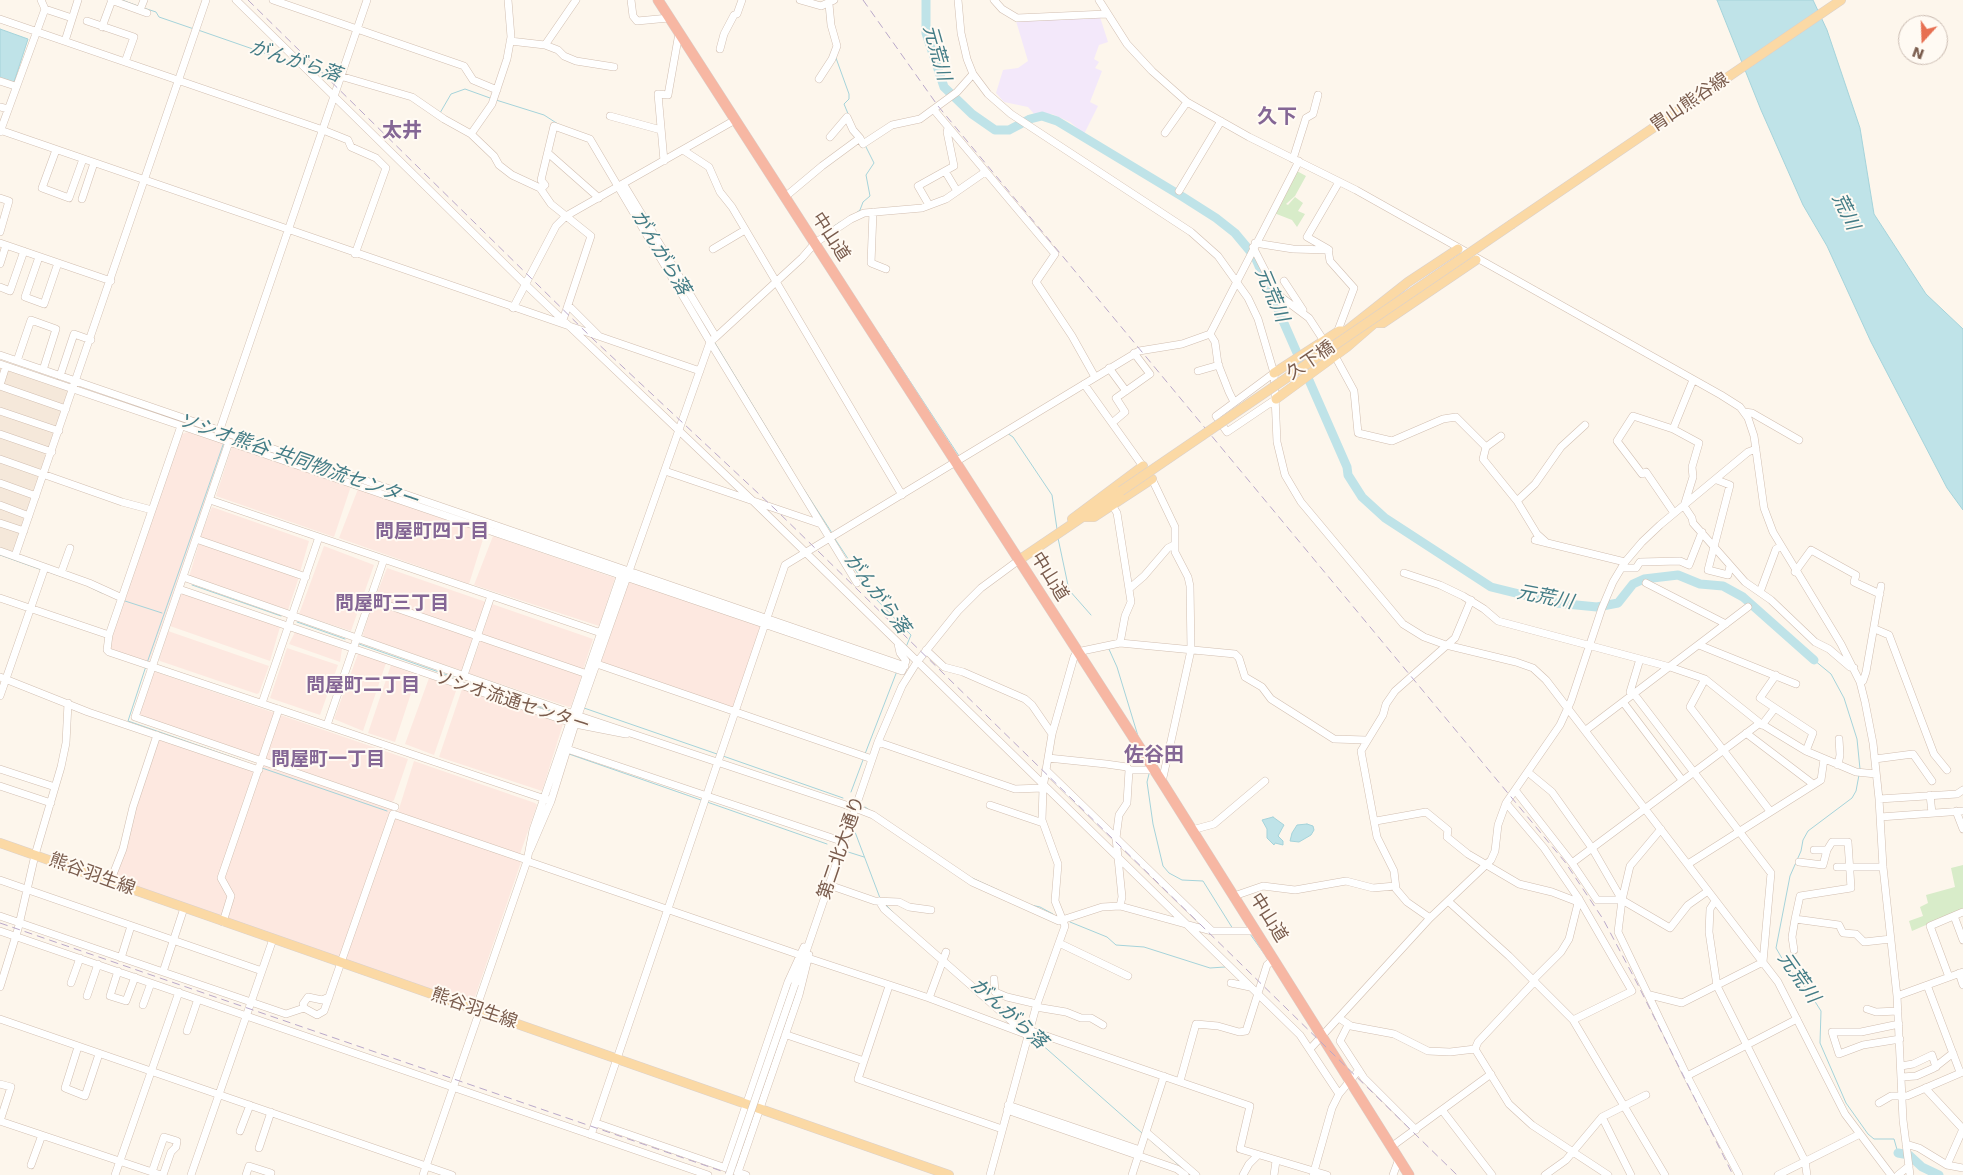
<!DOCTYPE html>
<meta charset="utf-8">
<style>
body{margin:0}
#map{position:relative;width:1963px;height:1175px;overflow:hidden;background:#fdf6ec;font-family:"DejaVu Sans",sans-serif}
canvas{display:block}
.north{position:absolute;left:1898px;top:15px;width:50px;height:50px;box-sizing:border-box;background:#fffaf3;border:1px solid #cabbb1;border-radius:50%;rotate:200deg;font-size:14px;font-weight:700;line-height:20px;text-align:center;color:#7a5c4d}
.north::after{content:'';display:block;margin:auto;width:18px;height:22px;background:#e76f51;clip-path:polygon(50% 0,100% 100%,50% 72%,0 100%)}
</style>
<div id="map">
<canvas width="1963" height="1175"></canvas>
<div class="north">N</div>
</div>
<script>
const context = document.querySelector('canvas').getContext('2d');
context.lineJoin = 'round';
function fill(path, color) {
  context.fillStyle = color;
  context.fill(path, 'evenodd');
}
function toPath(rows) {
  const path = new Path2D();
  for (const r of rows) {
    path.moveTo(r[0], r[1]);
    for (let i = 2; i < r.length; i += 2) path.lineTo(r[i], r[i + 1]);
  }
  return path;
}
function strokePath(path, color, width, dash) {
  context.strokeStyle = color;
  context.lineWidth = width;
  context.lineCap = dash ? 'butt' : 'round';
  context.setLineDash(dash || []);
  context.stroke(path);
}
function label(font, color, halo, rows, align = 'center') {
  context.font = font + ' "DejaVu Sans","Noto Sans JP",sans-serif';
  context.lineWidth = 4;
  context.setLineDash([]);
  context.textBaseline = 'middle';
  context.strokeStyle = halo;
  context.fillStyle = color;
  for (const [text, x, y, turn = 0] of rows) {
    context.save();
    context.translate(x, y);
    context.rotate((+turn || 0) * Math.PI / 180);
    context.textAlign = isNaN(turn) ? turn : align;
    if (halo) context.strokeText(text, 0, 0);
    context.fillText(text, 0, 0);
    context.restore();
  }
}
const residential = toPath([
 [0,364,71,389,13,553,0,548]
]);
const commercial = toPath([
 [188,432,225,444,149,662,111,649,109,643,182,434],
 [232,446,349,486,350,489,334,537,216,496],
 [358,489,485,533,469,584,339,538],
 [212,507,309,541,300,572,200,537],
 [493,536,615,578,599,626,474,585],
 [199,543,299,577,288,610,189,577],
 [324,546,374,565,351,631,299,614],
 [387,568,486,602,476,631,375,598],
 [629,580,763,626,733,708,601,662],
 [183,593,280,627,270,661,170,626,181,594],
 [373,603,473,637,463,671,364,637,363,634],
 [492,604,593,639,583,670,482,635],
 [168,631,269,666,259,693,257,694,160,661,159,659],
 [295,632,342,649,340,662,289,644],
 [481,640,582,675,571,706,569,707,468,673],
 [287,648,338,665,320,715,270,698],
 [358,654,386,663,363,731,334,719],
 [391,665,417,675,395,742,368,733],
 [156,672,408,759,394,800,392,802,139,715,153,673],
 [429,678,457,688,434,755,405,744],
 [462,689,563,724,542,791,439,757],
 [157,737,259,771,263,763,390,806,392,811,339,959,113,878],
 [414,761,535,803,537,805,520,854,398,812],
 [395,816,521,862,475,997,467,1001,345,960]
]);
const education = toPath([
 [1100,17,1108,42,1099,45,1094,59,1099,62,1095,68,1102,71,1090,102,1098,106,1084,134,1070,122,1052,114,1035,115,1028,107,1004,102,996,93,1003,70,1018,68,1028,61,1016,21]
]);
const green = toPath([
 [1295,170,1306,176,1295,196,1286,204,1288,205,1295,197,1303,203,1298,211,1305,214,1297,227,1292,220,1274,213],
 [1963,865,1963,909,1912,931,1909,921,1923,916,1920,907,1928,903,1926,895,1955,887,1951,868]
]);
const water = toPath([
 [1717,0,1813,0,1827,30,1860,128,1874,214,1926,294,1963,329,1963,510,1947,488,1871,342,1827,246,1803,205,1761,110,1717,0],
 [0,29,28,39,14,82,0,79,0,29],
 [1273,817,1284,825,1278,836,1283,841,1283,845,1275,843,1274,845,1267,838,1267,829,1262,820,1273,817],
 [1307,824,1313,826,1314,830,1311,835,1299,842,1290,841,1292,833,1297,825,1307,824]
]);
const stream = toPath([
 [122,0,138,6],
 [144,8,156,12,159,17,194,29],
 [198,30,296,64],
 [836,58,849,94,849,99,844,104,849,116],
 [312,69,336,78],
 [496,100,544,115,558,124],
 [440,113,451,94,465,89,490,98],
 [855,214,860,210,863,202,870,196,866,175,874,163,865,145],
 [826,232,840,222],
 [879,334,959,456],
 [715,343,792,470],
 [1007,433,1013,437,1052,495,1057,529],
 [342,476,399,496],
 [803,488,832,533],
 [1058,538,1069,590,1091,615],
 [835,539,872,595,911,635,906,647],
 [0,555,42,570],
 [46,571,63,577],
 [192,585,281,616],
 [90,587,102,593],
 [125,601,162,613],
 [297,622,345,639],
 [359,644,453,677],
 [1108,647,1117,667,1138,736],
 [1814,660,1831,674,1844,698,1857,739,1860,769],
 [147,663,224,442],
 [146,666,128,721,240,760],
 [470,683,556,713],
 [584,708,717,754],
 [569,754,701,800],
 [865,754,897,671],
 [723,756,843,798],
 [262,768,387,811],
 [1149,774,1147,782,1153,824,1163,866,1169,873,1182,880,1203,881,1233,929],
 [1859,775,1856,791,1852,798,1808,831,1803,840,1801,851,1790,876,1776,948,1787,967,1807,989,1821,1011,1820,1043,1846,1103,1868,1134,1874,1139,1894,1139,1898,1153],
 [851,792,863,760],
 [707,802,827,844],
 [865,807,921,844],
 [855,832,880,898],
 [845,851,864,857],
 [972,878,998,890],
 [886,905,894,913],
 [1031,905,1040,907,1053,914],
 [1070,922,1107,937,1116,945,1144,947,1210,968,1225,967],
 [1250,934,1268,959],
 [981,990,1012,1017],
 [1031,1035,1142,1133],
 [1149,1139,1190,1175]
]);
const river = toPath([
 [926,0,926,33,944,87,972,114,995,130,1009,130,1030,119,1042,116,1057,121,1183,197,1216,218,1235,233,1255,257,1347,467,1348,475,1362,497,1385,518,1491,587,1556,603,1597,607,1618,603,1633,584,1644,579,1678,575,1700,584,1723,586,1743,597,1814,660],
 [1898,1153,1909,1155,1922,1167,1939,1175]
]);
const minor = toPath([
 [111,0,147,13],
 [236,0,525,284,754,502,1300,1035,1339,1094],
 [273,0,464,66,473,80,497,90],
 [631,0,633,16,637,21,669,18],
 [800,0,821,6,834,0],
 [958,0,961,33,967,59,973,74,988,94,1011,114,1191,232,1218,256,1248,298,1258,319,1274,373,1277,442,1285,475,1301,502,1403,624,1424,637,1446,645,1516,662,1533,668,1546,680,1778,982,1845,1114,1891,1175],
 [994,0,1002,9,1017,18,1106,14],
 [1099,0,1127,44,1152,71,1187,102,1249,137,1356,190,1721,395,1740,407,1748,418,1754,436,1764,508,1773,532,1841,644,1860,682,1865,702,1873,743,1879,799,1883,867,1897,996,1903,1120,1910,1175],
 [45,9,72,18],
 [140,10,144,0],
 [0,19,323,130,348,140,351,147,376,158,386,168,355,254],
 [87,21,134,37,125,62],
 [102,27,112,0],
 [65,41,78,0],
 [510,41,545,45,558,50,564,56,576,61,614,67],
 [545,45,576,0],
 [720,49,724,34,734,15,737,14,742,0],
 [340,76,412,97,444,119,471,134,494,156,499,165,512,175,540,188,551,204,591,236,562,323],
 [819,79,832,59,837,46,831,25,829,4],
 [0,81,15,86],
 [0,107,8,109],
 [934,110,1055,254,1036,282,1072,336,1095,377],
 [610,116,661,130],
 [0,130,700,371],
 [0,132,45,9,41,0],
 [1165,133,1187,102],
 [471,134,492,104,507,59,511,37,508,0],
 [830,137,847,117,853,130,860,138],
 [56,150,42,188,69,198,83,159],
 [683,150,709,167,720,192,732,207,902,495],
 [548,153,599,198],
 [1293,159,1306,118,1313,114,1318,95],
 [664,161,658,94,668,95,679,33],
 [945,171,954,166,947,132,948,128],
 [541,189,545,185,541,180,554,126,590,139,710,342,857,583],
 [1179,191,1221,121],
 [785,197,822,166,860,138,863,144,892,125,920,119,957,92,973,74],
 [0,198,9,201,0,232],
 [82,199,94,163],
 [929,205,918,186,945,171,957,191],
 [873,212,871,263,886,269],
 [0,243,111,281],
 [1255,243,1293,249,1329,250],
 [1253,247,1277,294,1309,318,1324,341],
 [713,249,745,230],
 [39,257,25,297,44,304,58,263],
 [0,264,6,245],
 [1284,281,1303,310],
 [0,287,10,291,24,251],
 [568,305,599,336],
 [513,308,556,226,566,216,735,120],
 [1337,333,1354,288,1330,261,1328,249,1307,237,1339,182],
 [1210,334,1215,342,1218,364,1229,392,1234,402],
 [716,337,802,258,815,243,851,219,864,213,922,208,946,199,985,172],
 [0,355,905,666],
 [1335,356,1354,391,1358,433,1392,441,1443,419,1456,417,1486,447],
 [17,361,31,320,56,329,43,370],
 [0,364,902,671,906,661,900,653,898,644],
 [1109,368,1126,391],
 [1198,371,1219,365],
 [1274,373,1216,416,1227,432,1276,399],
 [60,376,74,334,91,340],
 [1084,384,1152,479,1175,527,1175,552,1188,577,1190,586,1191,650,1162,782],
 [0,385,6,366],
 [0,386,66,409],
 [0,411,59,431],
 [1744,412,1752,413,1799,440],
 [1112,423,1125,412,1116,398,1150,374,1134,353],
 [181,426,109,635,107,650,109,652,551,801],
 [1673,429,1693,380],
 [0,434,52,452],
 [218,435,367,0],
 [1501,436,1486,447,1483,459,1517,501,1537,534,1547,543],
 [229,442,135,717,395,807],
 [0,459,122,502,152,510],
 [665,471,821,524],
 [1717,480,1730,485,1708,570,1728,575,1730,566],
 [0,483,36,496],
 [210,500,604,634],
 [1517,501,1535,484,1561,447,1585,425],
 [0,505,29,516],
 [1112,505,1117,513,1131,602,1125,616,1120,643],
 [1674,513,1646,472,1642,474,1617,441,1633,416,1673,429,1699,443,1692,467,1693,477,1684,506,1692,518,1693,523,1745,582,1771,600,1815,642,1829,649,1850,667,1854,668],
 [0,523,24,531],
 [196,539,306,577],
 [1535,540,1625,562],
 [0,551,89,583,122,598],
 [15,556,206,0],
 [1622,568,1636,568,1640,562,1680,561,1689,565,1702,532],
 [1795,572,1811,550,1856,575,1854,582,1880,594],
 [61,573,70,548],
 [1404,573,1440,585,1463,596,1484,609,1498,621,1670,667,1705,679,1760,723,1806,751,1856,772,1876,774],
 [183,577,573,714,855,808,873,815,972,882,1059,921,1102,907,1120,906,1211,931,1256,931],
 [1646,583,1726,624],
 [1130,588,1144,576,1168,548,1174,545],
 [179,589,575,724,626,734],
 [1760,592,1776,549,1780,547],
 [0,598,109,635],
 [370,599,587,674],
 [1875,629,1889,635,1934,754,1947,770],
 [1699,645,1796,684],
 [926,650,944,667,963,672,1025,699,1032,705,1052,734],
 [597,664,872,759],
 [464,675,491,596],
 [0,677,88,712,259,770],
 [1705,679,1690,707,1770,811],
 [1860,682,1863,681,1866,672,1881,586],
 [1634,694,1771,873,1763,962,1682,1003,1650,995],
 [1632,695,1630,692,1640,659],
 [0,696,45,567],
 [1623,702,1682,780],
 [262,703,319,537],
 [1775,708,1760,698,1776,675],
 [327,725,384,559],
 [1762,725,1775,708,1813,733,1806,751],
 [1586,730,1748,607],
 [1746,733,1813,784],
 [878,742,1015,789,1043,788],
 [567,749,844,842],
 [1048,758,1106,764,1127,767,1129,770],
 [1875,759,1913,754,1932,781],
 [1838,765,1840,755,1839,739],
 [0,769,55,787],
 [1046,770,1211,930],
 [1529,773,1552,792,1592,848,1622,900,1670,928,1688,905,1708,891],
 [0,786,51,803],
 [1515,790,1572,863,1597,900,1622,900],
 [1930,795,1932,813],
 [1879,799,1957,794,1963,790],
 [1506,803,1544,848,1579,899,1632,991,1573,1020],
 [990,805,1043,823],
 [1956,811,1963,829],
 [1880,817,1963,811],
 [1376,821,1426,812,1448,830,1447,837,1468,854,1519,884,1552,892,1578,902],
 [1661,829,1630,866,1622,900,1618,932,1687,1076,1739,1175],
 [1192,830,1214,824,1265,781],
 [530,850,551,801,575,724,710,342,716,337,624,185],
 [1814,850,1827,850],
 [527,861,800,955],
 [1572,863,1760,723],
 [1688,864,1821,780,1824,759],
 [1837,867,1883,867],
 [0,880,262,971],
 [110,882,123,849,133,807,157,735],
 [829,885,875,901,899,902,909,907,931,910],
 [1234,896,1263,886,1295,890,1346,881,1373,888,1395,886],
 [879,901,884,909,1024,1032],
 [1448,901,1509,956,1573,1020,1665,1175],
 [1715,901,1710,909,1709,932,1717,986,1805,1161,1807,1175],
 [1120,906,1122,897,1116,838,1119,815,1127,803,1129,770,1152,770],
 [184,908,163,972,286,1014,304,1008],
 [0,916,163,972],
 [1954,916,1963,940],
 [1430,918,1407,902,1396,889,1394,871,1377,837,1361,751,1383,715,1386,704,1395,691,1455,638,1471,600],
 [1795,919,1800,896,1851,888,1848,842,1832,842,1827,850,1823,865,1799,862],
 [223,922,231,896,221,878,279,709],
 [0,931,708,1175],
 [1059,943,1128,976],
 [1794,950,1792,937,1795,919,1839,925,1843,933,1856,934,1864,942,1891,939],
 [121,958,131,926],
 [808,958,929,998,1028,1035],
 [118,971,110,996,126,1001,135,977],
 [1959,973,1963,985],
 [1949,977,1930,926,1963,912],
 [994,979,995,992,1007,997,1037,1004],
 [1533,980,1561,952,1569,939,1579,899],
 [71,983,80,958],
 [1231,983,1250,987],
 [795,984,878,742,902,686,917,662,958,611,981,588,1019,560],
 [1927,985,1960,1072],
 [889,986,858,1079,1002,1129],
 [0,987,18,929,35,855,61,767,66,743,68,703],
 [87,996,98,964],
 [1897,996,1963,972],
 [929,998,946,952],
 [143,1005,151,983],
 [1036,1007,1066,1012,1081,1018,1091,1018,1103,1025],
 [304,1008,317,1015,324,1011,393,814,527,860],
 [304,1008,303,1004,308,997,322,1000,329,997],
 [476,1009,527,861,533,830,620,577],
 [1867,1009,1876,1012,1898,1011],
 [1339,1018,1351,1026,1394,1034,1428,1051,1450,1052,1475,1049],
 [0,1019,452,1175],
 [1899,1024,1861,1032,1832,1032,1839,1054,1863,1045,1900,1039],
 [1348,1025,1340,1041,1364,1078,1416,1130],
 [1029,1030,1250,1106,1240,1149,1327,1175],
 [187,1031,198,999],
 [781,1033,864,1061],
 [78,1047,65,1088,85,1096,99,1054],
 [1310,1049,1430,918,1491,860,1495,851,1498,825,1506,803,1560,725,1571,701,1602,608,1613,582,1625,562,1642,542,1660,525,1748,452,1756,449],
 [1475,1049,1509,1104,1532,1125,1608,1175],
 [1475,1049,1478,1042,1535,981],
 [1901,1066,1913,1064,1932,1055,1936,1067],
 [1687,1076,1797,1019],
 [1902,1077,1916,1076,1934,1068,1953,1053],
 [1180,1081,1196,1024,1218,1026,1239,1032,1246,1031,1267,965,1274,959],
 [0,1084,11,1087,0,1121],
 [1925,1088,1963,1129],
 [1879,1103,1891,1096,1907,1096,1963,1072],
 [1008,1105,1140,1150],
 [1007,1110,1177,1169,1185,1175],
 [1442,1110,1492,1175],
 [1602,1117,1631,1175],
 [0,1121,161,1175],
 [596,1123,746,1175],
 [240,1131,250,1105],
 [1146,1132,1196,1175],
 [591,1135,785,565,1139,351,1182,344,1210,334,1299,161],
 [1906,1144,1919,1148,1947,1165,1963,1168],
 [1391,1147,1491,1074],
 [259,1148,271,1112],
 [31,1165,42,1135],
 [1947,1165,1963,1129],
 [725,1167,788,982,804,947],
 [152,1172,164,1137,177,1141,176,1147,171,1152,163,1175],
 [738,1172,799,995,809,955],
 [115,1175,179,992],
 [191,1175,273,939],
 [246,1175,249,1166,271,1173,270,1175],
 [423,1175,480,1010],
 [990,1175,1036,1007,1065,926,1055,901,1058,864,1042,820,1043,788,1052,734,1074,657,1077,652,1120,643,1235,654,1239,658,1245,677,1262,687,1271,699,1334,739,1366,740],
 [1132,1175,1164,1076],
 [1243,1175,1249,1164,1258,1155],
 [1274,1175,1276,1161],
 [1313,1175,1332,1108,1339,1094,1359,1070],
 [1393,1175,1399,1159],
 [1545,1175,1566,1160,1602,1117,1646,1095],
 [1778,1175,1860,1134],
 [1898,1175,1909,1166]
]);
const major = toPath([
 [1512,224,1841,0],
 [1374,323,1383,323,1476,260],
 [1274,373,1339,331,1346,331,1408,282,1458,249],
 [1276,399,1347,347,1377,321],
 [1082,517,1094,517,1152,479],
 [1072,519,1143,466],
 [1019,560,1121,491],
 [0,843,949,1175]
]);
const highway = toPath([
 [658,0,1162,782,1409,1175]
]);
const rail = toPath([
 [248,0,593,339,775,509,1457,1175],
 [863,0,938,106,1565,862,1603,919,1637,983,1733,1175],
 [0,923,733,1175]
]);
const minorBridge = toPath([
 [729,1175,795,984]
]);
const majorBridge = toPath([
 [1121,491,1512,224]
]);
const streetNames = [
 ["胄山熊谷線",1690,103,-34],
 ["中山道",830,237,57],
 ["久下橋",1311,361,-34],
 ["中山道",1049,577,58],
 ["ソシオ流通センター",512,702,18],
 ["第二北大通り",842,848,-71],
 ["熊谷羽生線",92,875,20],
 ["中山道",1268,918,58],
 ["熊谷羽生線",474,1009,19]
];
const waterNames = [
 ["元荒川",936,53,74],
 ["がんがら落",295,62,18],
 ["荒川",1845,212,64],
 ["がんがら落",660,253,59],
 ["元荒川",1271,295,67],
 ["ソシオ熊谷 共同物流センター",298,461,19],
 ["がんがら落",876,594,53],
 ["元荒川",1545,598,11],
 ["元荒川",1798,978,55],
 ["がんがら落",1008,1014,42]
];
const neighbourhoodNames = [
 ["問屋町四丁目",432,532],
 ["問屋町三丁目",392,604],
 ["問屋町二丁目",363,686],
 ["問屋町一丁目",328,760]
];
const quarterNames = [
 ["久下",1277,118],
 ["太井",402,132],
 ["佐谷田",1154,756]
];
fill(residential, '#f5e8da');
fill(commercial, '#fde8e0');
fill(education, '#f3e8fa');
fill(green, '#d8ecc9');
fill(water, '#bfe3e8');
strokePath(water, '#a5d3da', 1);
strokePath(stream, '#a5d3da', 1);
strokePath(river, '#bfe3e8', 9);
strokePath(minor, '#d1beb0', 8);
strokePath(major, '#dad1cd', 10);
strokePath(highway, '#dad1cd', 11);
strokePath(minor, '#fff', 7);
strokePath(major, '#fbd9a5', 9);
strokePath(highway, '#f7b7a3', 10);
strokePath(rail, '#b9a8c9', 1, [8, 5]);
strokePath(minorBridge, '#d1beb0', 8, []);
strokePath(majorBridge, '#dad1cd', 10, []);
strokePath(minorBridge, '#fff', 7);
strokePath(majorBridge, '#fbd9a5', 9);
label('18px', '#7a5c4d', '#fffaf3', streetNames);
label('italic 19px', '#437c86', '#fffaf3', waterNames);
label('bold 19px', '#846695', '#fffaf3', neighbourhoodNames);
label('bold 20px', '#846695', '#fffaf3', quarterNames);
</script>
